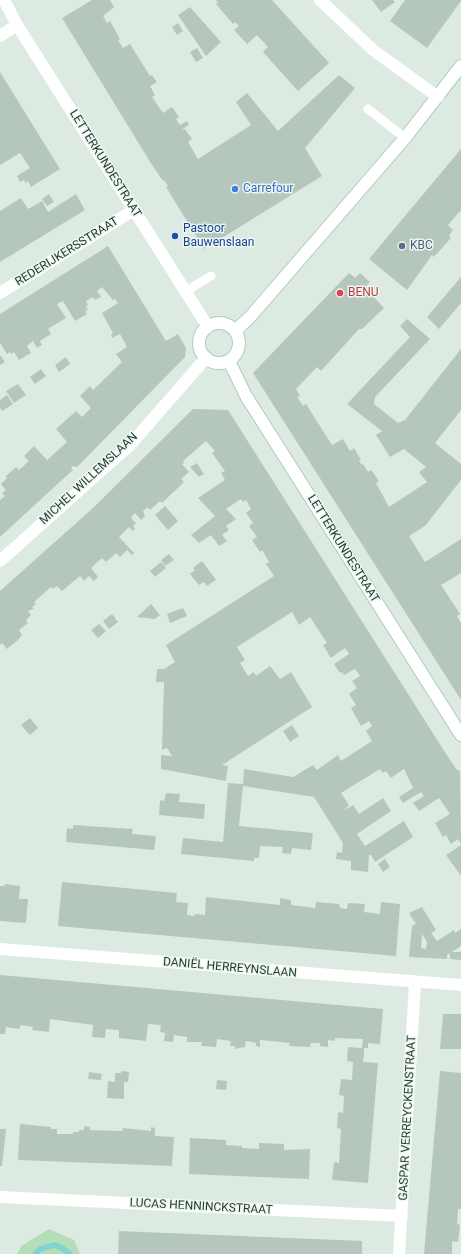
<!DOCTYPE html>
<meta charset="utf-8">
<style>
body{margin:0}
canvas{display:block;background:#ddeae2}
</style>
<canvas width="461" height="1254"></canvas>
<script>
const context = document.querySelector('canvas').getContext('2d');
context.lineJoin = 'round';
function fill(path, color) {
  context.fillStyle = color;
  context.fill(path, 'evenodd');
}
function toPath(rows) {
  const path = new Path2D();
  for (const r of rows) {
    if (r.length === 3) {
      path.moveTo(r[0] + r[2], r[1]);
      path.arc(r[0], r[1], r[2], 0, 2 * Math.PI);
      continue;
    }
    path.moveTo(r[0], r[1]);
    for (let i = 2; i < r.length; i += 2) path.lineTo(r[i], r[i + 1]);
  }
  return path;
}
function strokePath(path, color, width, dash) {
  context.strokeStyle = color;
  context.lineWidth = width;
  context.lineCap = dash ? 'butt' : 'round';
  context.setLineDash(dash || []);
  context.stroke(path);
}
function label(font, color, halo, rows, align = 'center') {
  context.font = font + ' Roboto,sans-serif';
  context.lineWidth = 3;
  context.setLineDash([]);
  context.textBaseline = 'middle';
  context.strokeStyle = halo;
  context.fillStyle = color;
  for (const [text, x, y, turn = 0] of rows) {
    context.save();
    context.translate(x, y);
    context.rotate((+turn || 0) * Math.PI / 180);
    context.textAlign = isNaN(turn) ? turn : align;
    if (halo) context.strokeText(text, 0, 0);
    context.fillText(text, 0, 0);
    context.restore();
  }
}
const green = toPath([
 [49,1229,74,1240,80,1254,17,1254,21,1246]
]);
const stream = toPath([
 [35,1254,40,1249,55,1245,62,1248,70,1254]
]);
const building = toPath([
 [92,0,110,0,114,7,103,16,107,23,110,21,120,39,118,40,123,48,130,44,150,76,152,75,157,82,150,86,155,95,152,97,163,113,172,107,179,117,176,119,180,125,187,121,189,125,182,129,185,129,192,139,188,142,198,159,251,125,236,102,247,93,278,131,339,75,355,88,305,148,322,176,204,249,166,187,168,186,164,180,163,181,152,165,62,18],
 [216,0,272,0,329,63,298,91,263,52,268,47,257,35,247,44,234,30,239,26,235,22,233,24,216,4,218,2],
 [372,0,393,0,395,2,381,12],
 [405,0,461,0,461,1,427,48,390,21],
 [190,7,221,42,206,56,178,15],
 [178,23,183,31,177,35,172,27],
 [197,48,203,58,196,62,190,52],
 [0,72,60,169,31,187,28,181,26,183,24,180,20,182,17,176,30,168,20,153,0,165],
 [461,149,461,212,460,211,448,225,453,230,449,236,451,238,434,257,432,255,407,290,369,259],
 [49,194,54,202,47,206,42,199],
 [76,194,85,210,0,262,0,211,21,198,28,209,42,201,48,212],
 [108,246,166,341,178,334,186,348,185,357,84,460,77,467,73,466,71,468,73,470,63,479,0,537,0,500,5,496,2,493,6,490,1,484,7,478,6,476,16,467,19,470,29,461,24,456,34,446,47,460,67,442,56,429,76,411,82,417,91,408,80,396,90,386,93,390,122,362,116,354,127,347,120,334,112,338,111,335,113,333,102,313,118,303,115,299,113,300,102,287,97,291,101,297,95,300,93,297,86,301,88,305,86,307,88,310,85,311,87,314,75,321,63,301,57,304,66,318,48,329,51,334,40,341,42,345,37,348,33,341,27,346,31,353,19,360,14,352,11,354,10,352,7,354,0,343,0,314],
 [349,273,355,278,360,273,370,282,366,286,370,291,369,292,384,308,362,329,359,329,321,371,317,367,296,389,300,396,297,397,303,406,306,404,332,445,343,439,350,451,354,448,361,460,359,461,362,465,363,464,368,472,371,470,379,481,376,483,389,507,427,482,419,472,426,467,404,449,390,457,376,435,382,431,347,404,410,337,400,326,407,319,430,339,375,397,374,404,398,423,405,420,461,349,461,410,435,443,461,464,461,480,425,526,409,536,425,562,461,539,461,573,441,585,460,614,457,616,461,623,461,700,253,373],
 [461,277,461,303,439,329,427,317],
 [0,355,5,362,0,365],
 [66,357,70,364,59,372,55,365],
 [41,369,46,376,35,384,30,377],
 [18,384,26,395,14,403,6,391],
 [7,395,13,404,2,411,0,408,0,400],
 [193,409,228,410,448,757,457,770,460,771,461,844,458,839,451,844,446,835,443,837,435,823,450,814,439,798,419,811,413,803,424,796,421,792,403,803,399,797,413,788,404,769,391,778,386,771,383,773,380,769,341,793,349,805,343,811,353,805,359,814,383,798,391,811,357,834,365,846,404,821,413,837,375,862,371,855,369,855,368,872,351,870,351,861,336,859,337,852,342,853,343,843,314,797,243,786,239,826,313,833,311,850,292,848,291,854,282,853,283,847,260,846,259,858,254,858,254,861,181,854,183,838,223,842,228,783,243,784,244,769,293,777,313,765,317,770,338,755,341,761,372,741,366,731,372,726,369,721,361,726,351,708,356,705,349,694,357,688,352,681,360,676,355,669,344,675,342,672,340,673,334,664,349,654,345,648,331,658,323,645,327,643,310,617,299,625,292,612,237,647,245,660,240,663,248,676,254,672,256,676,270,666,280,679,291,672,312,707,222,765,228,766,226,781,161,769,161,755,172,756,167,748,162,750,164,682,156,682,157,669,164,669,175,662,166,645,274,576,266,564,269,562,262,550,260,552,252,540,257,537,249,526,253,523,246,513,251,509,246,500,243,502,241,499,226,509,236,519,226,526,229,530,222,535,227,541,219,546,211,535,199,543,191,535,215,516,198,498,225,480,221,473,225,471,212,453,215,451,206,441,183,461,185,462,182,464,189,472,181,479,184,482,162,503,160,501,150,510,148,507,143,511,145,516,141,520,135,513,131,518,136,523,133,526,135,529,133,531,129,527,119,537,134,553,132,555,127,550,120,557,116,553,106,562,102,558,91,568,98,577,94,581,89,576,84,581,80,576,62,591,57,586,53,589,51,587,34,602,36,604,32,607,34,609,28,611,31,615,26,620,28,623,19,630,22,635,18,640,7,649,2,643,0,645,0,591,93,508],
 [197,463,204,474,199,477,190,467],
 [165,506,178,521,168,530,155,515],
 [169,554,174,560,165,566,161,560],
 [202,561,216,580,207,586,204,582,199,585,190,574,195,570,193,568],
 [161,562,166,568,155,577,150,571],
 [151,604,160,615,155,619,137,617],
 [183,608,187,616,170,623,167,614],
 [112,614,118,622,109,629,103,621],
 [99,624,106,631,98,638,91,630],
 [30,718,38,728,30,735,21,725],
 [292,725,299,736,290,742,283,731],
 [166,793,180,794,179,802,205,804,204,819,159,815,160,800,164,801],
 [73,825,133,829,132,834,156,836,154,850,66,842,67,828,73,829],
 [461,845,461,876,446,855],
 [385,859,390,867,383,872,378,864],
 [62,882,177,893,176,902,188,903,187,915,195,916,195,914,205,915,206,897,280,905,280,898,291,900,291,905,315,908,316,902,339,904,340,908,347,909,348,903,365,904,364,912,380,914,381,902,400,904,396,956,58,926],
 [5,884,20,886,19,899,28,899,26,923,0,921,0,886,5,886],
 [422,907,436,930,431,933,437,941,454,930,455,933,461,929,461,946,452,952,461,952,461,960,450,959,450,953,447,955,447,959,409,957,412,926,416,924,409,913],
 [422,934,427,942,426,949,421,948],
 [0,975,383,1009,380,1044,368,1043,368,1048,364,1048,364,1054,363,1062,378,1063,368,1183,332,1180,334,1162,339,1163,340,1145,341,1129,337,1128,338,1112,343,1113,344,1096,339,1095,341,1079,352,1080,353,1062,347,1061,348,1047,362,1048,363,1039,335,1038,335,1041,328,1040,328,1047,320,1046,320,1043,311,1043,310,1047,289,1046,290,1043,260,1040,260,1047,256,1046,256,1043,253,1042,246,1041,245,1047,235,1049,235,1046,230,1046,231,1041,217,1039,216,1047,201,1046,202,1042,187,1042,187,1037,174,1035,173,1042,164,1041,165,1033,160,1032,161,1025,148,1024,146,1041,119,1038,119,1030,106,1029,105,1038,92,1037,93,1025,50,1019,49,1032,32,1030,33,1027,20,1025,20,1029,6,1027,5,1034,0,1034],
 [443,1014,461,1014,461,1049,440,1049],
 [121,1071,129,1072,128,1082,124,1082,124,1099,107,1098,108,1081,115,1082,115,1073,121,1073],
 [440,1071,461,1073,461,1209,458,1209,457,1224,460,1225,458,1242,452,1241,452,1254,424,1254],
 [89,1072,102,1074,101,1080,88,1079],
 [217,1080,227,1081,226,1090,216,1089],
 [20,1124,51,1127,51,1129,57,1129,57,1134,73,1134,73,1132,79,1132,79,1130,84,1130,84,1126,90,1127,90,1130,122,1131,123,1128,151,1131,151,1127,155,1128,155,1136,174,1137,172,1166,18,1160],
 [0,1129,6,1129,2,1166,0,1166],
 [190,1138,226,1140,226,1145,242,1146,242,1148,259,1149,259,1143,284,1144,284,1150,310,1149,309,1179,189,1174],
 [119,1231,362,1241,362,1254,118,1254]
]);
const lane = toPath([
 [368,109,405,138],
 [186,291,211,276]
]);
const street = toPath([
 [4,0,17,25,208,327],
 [320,0,373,50,438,97],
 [0,36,17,25],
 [0,293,134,210],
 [0,561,130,445,206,358],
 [0,949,461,985],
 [0,1197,402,1216],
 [399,1254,415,983]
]);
const secondary = toPath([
 [219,343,20],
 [235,331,250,317,405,138,461,66],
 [229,361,246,396,461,735]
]);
const markers = [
 [235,189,4,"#3f7fe0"],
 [175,236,4,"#1a4fb4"],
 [402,246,4,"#5c6f8a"],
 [340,293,4,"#e0444e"]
];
const streetNames = [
 ["LETTERKUNDESTRAAT",105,164,58],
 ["REDERIJKERSSTRAAT",67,252,-32],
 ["MICHEL WILLEMSLAAN",89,479,-43],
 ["LETTERKUNDESTRAAT",343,549,58],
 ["DANIËL HERREYNSLAAN",230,968,5],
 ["GASPAR VERREYCKENSTRAAT",408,1118,-87],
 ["LUCAS HENNINCKSTRAAT",201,1207,3]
];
const shopNames = [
 ["Carrefour",243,189]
];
const transitNames = [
 ["Pastoor",183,229],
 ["Bauwenslaan",183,243]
];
const serviceNames = [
 ["KBC",410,246]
];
const healthNames = [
 ["BENU",348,293]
];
fill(green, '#b4ddb9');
strokePath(stream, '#81d3d3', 5.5);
fill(building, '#b5c7bd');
strokePath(secondary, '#afcabc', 14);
strokePath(lane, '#fff', 9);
strokePath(street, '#fff', 12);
strokePath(secondary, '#fff', 12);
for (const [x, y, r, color] of markers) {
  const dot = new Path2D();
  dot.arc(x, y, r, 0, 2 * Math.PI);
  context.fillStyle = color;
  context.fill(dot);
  strokePath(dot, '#edf6f0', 1.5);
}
label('12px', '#1e3a2e', '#edf6f0', streetNames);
label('12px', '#366cbe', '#edf6f0', shopNames, 'left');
label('12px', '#164399', '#edf6f0', transitNames, 'left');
label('12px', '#4e5e75', '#edf6f0', serviceNames, 'left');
label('12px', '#be3a42', '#edf6f0', healthNames, 'left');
</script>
